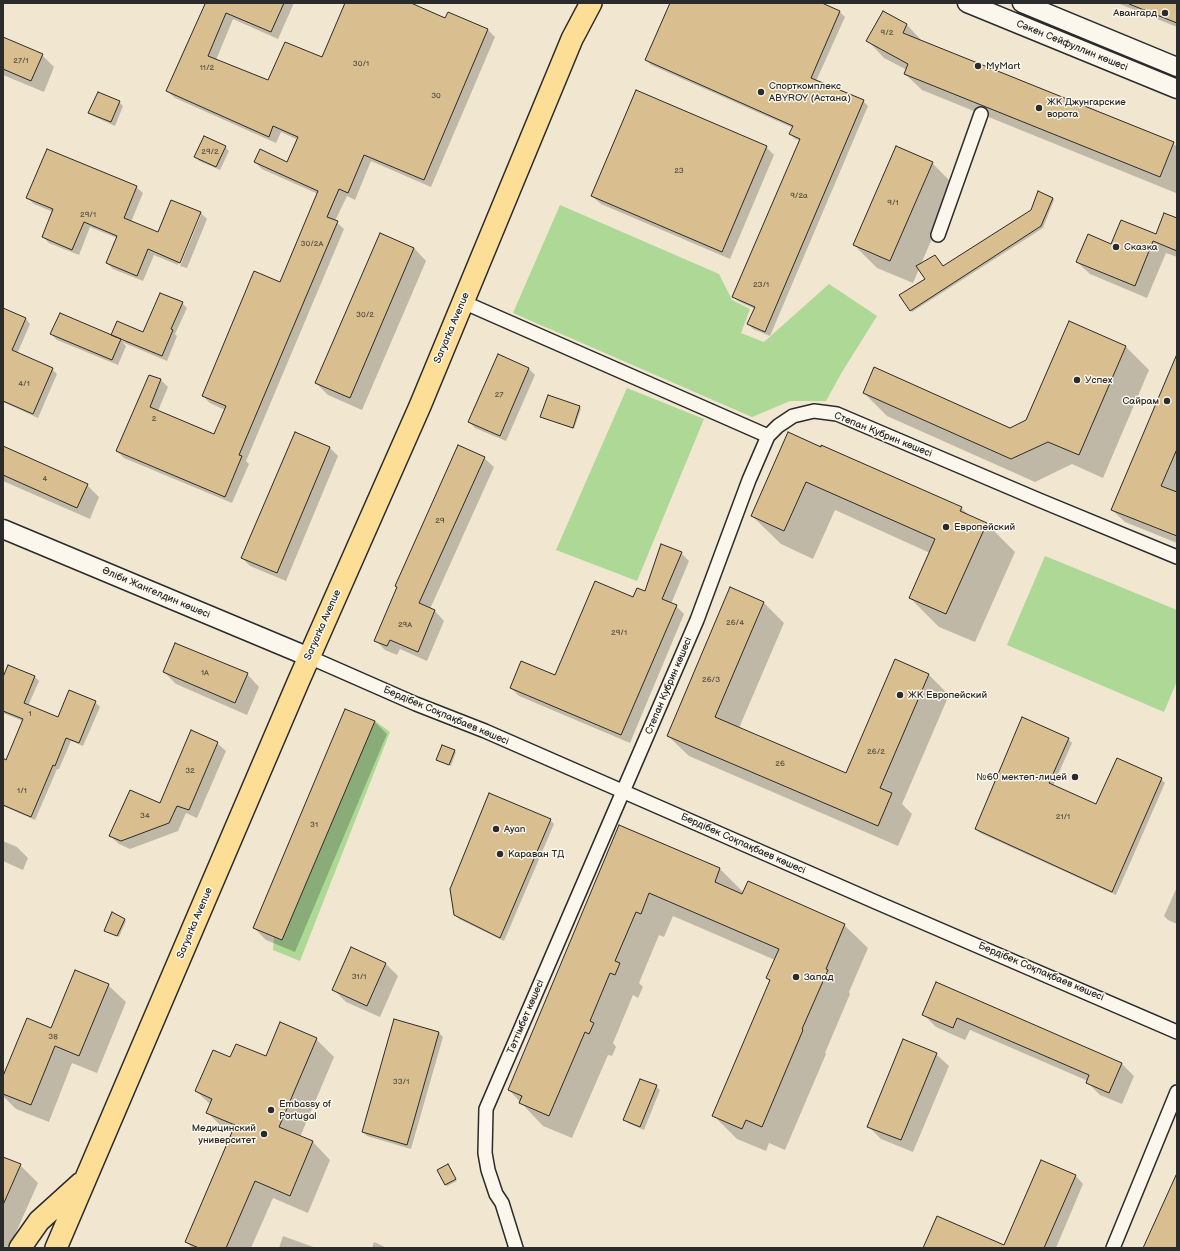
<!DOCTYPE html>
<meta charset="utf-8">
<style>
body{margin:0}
#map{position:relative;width:1180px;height:1251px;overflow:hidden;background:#f1e6d0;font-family:"Balsamiq Sans",sans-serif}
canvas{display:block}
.frame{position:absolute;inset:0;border:4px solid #2b2b2b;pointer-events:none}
</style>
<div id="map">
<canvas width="1180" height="1251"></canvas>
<div class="frame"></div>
</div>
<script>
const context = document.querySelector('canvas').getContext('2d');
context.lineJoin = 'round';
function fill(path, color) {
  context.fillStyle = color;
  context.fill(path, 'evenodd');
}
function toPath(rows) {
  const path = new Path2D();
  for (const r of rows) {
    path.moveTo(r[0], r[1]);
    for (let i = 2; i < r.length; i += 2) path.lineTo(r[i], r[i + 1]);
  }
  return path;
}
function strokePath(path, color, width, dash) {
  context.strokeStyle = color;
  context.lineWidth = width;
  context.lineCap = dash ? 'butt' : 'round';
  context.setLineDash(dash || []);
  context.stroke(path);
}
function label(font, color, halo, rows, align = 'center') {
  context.font = font + ' "Balsamiq Sans",sans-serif';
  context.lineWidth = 3;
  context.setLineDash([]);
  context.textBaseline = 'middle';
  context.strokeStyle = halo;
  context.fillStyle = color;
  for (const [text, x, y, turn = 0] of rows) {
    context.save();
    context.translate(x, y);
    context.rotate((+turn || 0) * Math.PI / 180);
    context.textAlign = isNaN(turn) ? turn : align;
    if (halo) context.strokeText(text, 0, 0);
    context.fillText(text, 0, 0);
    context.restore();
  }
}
const green = toPath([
 [560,205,719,274,732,300,750,309,741,333,764,342,829,284,877,316,842,372,826,401,790,401,752,417,513,313],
 [627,388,704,419,637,581,556,550],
 [1045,556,1177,610,1177,681,1164,712,1007,645],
 [375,721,390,732,300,961,273,950,274,937,282,940]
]);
const shadow = toPath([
 [204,3,294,3,278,39,233,19,216,60,269,81,322,58,346,3,408,3,446,19,487,29,495,37,431,187,371,161,355,200,347,196,335,221,344,229,246,461,249,464,232,503,124,458,117,451,149,376,161,380,168,387,158,411,215,435,225,410,210,403,203,396,280,283,318,194,262,169,255,162,288,163,298,140,281,132,276,143,175,98,167,91,206,5],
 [671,3,819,3,840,12,845,17,816,81,863,101,868,106,770,336,753,329,748,324,755,309,738,301,733,296,801,141,795,139,790,134,793,128,651,65,646,60],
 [1117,3,1177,3,1177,27],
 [884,12,907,25,923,42,1173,143,1177,147,1176,193,922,90,905,74,907,70,884,58,868,41],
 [3,38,42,55,54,67,44,92,3,75],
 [119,102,123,106,115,126,93,116,90,112],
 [225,147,229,151,220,170,199,161,196,157],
 [766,147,774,155,730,259,601,204,592,196],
 [932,163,955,186,921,264,935,256,943,267,1053,198,1054,200,1043,228,912,312,911,310,926,280,919,269,913,283,877,268,854,245],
 [136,187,143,193,131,222,159,234,172,201,201,213,207,219,187,268,180,266,201,215,199,215,178,265,154,255,143,281,113,269,107,263,117,238,90,227,79,255,49,243,43,237,53,212,34,204,27,198],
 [1177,219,1177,257,1166,253,1147,298,1090,274,1077,262,1112,245,1156,235],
 [414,248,426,261,362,410,328,395,316,383],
 [182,303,187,308,175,334,177,336,167,361,122,342,126,346,118,365,57,340,51,334,115,338,144,334],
 [117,338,126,340,125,342],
 [3,310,26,319,30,324,17,354,52,369,57,374,38,418,3,402],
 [1069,322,1126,347,1149,370,1103,478,1072,464,1035,482,887,416,864,393,1010,429,1027,421],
 [499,355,529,369,535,375,506,441,475,428,469,422],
 [1177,356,1177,490,1176,493,1177,493,1177,543,1125,522,1112,510],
 [579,407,581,409,574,429,541,416],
 [296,433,330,448,338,456,286,581,250,566,242,558],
 [788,433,961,508,970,516,986,523,1015,552,975,642,939,627,910,598,930,553,835,510,813,559,781,544,752,516],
 [3,447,87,485,99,497,90,519,3,481],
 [484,458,494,467,430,609,435,611,444,621,427,661,400,649,397,655,385,650,375,640],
 [681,553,689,561,671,604,676,606,684,614,630,743,519,696,511,688,555,677,645,593],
 [763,602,784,623,739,728,847,775,928,674,949,695,902,804,912,814,898,846,689,756,668,736],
 [164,672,247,674,259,687,247,715,176,684],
 [3,675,34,676,39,681,28,706,58,718,95,702,100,707,83,746,71,741,59,769,57,769,35,820,3,806,3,759,7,761,23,721,3,713],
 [346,710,375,722,387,734,295,952,266,940,254,928],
 [1068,739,1072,743,1053,786,1097,805,1161,779,1165,783,1116,895,980,833,976,829],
 [217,743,226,751,197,818,186,813,178,831,130,849,119,844,110,836,160,805],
 [443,746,456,752,451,766,437,760],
 [550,820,554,824,504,941,459,919,455,915],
 [619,826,720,869,744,893,844,925,868,948,849,992,850,994,825,1053,826,1054,785,1150,769,1143,766,1151,737,1139,714,1116,771,981,767,978,775,960,673,916,664,937,659,935,639,983,643,987,638,998,633,995,613,1043,616,1047,612,1056,608,1055,572,1138,543,1126,509,1090],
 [3,841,17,847,28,858,23,870,3,861],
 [1177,887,1177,924,1168,920,1164,916],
 [124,919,126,921,119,937,107,932],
 [352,949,386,964,398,976,380,1017,346,1002,334,990],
 [937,984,1122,1064,1134,1076,1122,1104,1100,1095,1087,1082,1088,1081,970,1030,965,1040,936,1027,924,1015],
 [108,985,126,1002,97,1073,72,1063,49,1122,16,1109,3,1096,3,1079,52,1030],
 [395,1021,439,1033,443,1037,411,1149,367,1136,363,1132],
 [316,1039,334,1057,300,1137,313,1142,330,1160,308,1213,273,1198,251,1248,193,1248,186,1242,233,1133,225,1130,208,1113,211,1105,196,1091,231,1059,266,1057],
 [936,1054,949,1066,913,1152,881,1139,868,1126],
 [656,1086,660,1090,644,1130,628,1123,624,1119],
 [3,1158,20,1165,38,1183,9,1248,3,1248],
 [450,1167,457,1181,447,1186,446,1185],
 [1075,1175,1083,1184,1056,1248,924,1248,1005,1247],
 [283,1236,316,1248,279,1248],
 [374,1242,387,1248,372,1248]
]);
const building = toPath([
 [203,3,284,3,271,32,226,13,208,56,268,80,285,42,322,57,345,3,411,3,445,18,448,12,488,29,424,180,364,155,348,193,339,189,327,217,338,221,239,455,242,456,225,497,116,451,149,375,161,379,150,407,214,434,226,406,202,396,254,271,280,282,318,191,254,162,260,149,287,162,298,137,273,126,269,137,166,91,205,4,203,3],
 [670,3,822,3,840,11,811,78,864,100,765,332,747,324,755,307,732,297,800,139,789,134,793,126,645,60,670,3],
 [1129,3,1177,3,1177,23,1129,4,1129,3],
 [883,11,907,24,903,33,1174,142,1160,177,904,74,908,64,866,41,883,11],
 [3,37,43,54,31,81,3,69,3,37],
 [636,90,767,146,722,252,591,196,636,90],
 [98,92,120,101,111,122,88,113,98,92],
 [204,136,226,146,216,167,194,157,204,136],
 [896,146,933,162,890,261,853,245,896,146],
 [47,149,137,186,124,218,158,232,171,200,201,212,180,263,148,249,137,276,106,263,117,236,84,222,72,250,42,237,53,209,26,198,47,149],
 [1038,191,1053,198,1041,226,910,311,899,295,925,279,916,266,935,255,943,266,1031,210,1038,191],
 [1164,213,1177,218,1177,251,1153,241,1135,286,1076,262,1088,234,1111,244,1121,220,1156,234,1164,213],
 [380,233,414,248,350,398,315,383,380,233],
 [160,293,183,302,171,329,173,330,162,356,111,335,117,321,143,332,160,293],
 [3,308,26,318,12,350,53,368,33,414,3,401,3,308],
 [60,313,121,339,112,360,50,334,60,313],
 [1069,321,1126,346,1079,455,1048,442,1011,459,863,393,874,367,1010,428,1026,420,1069,321],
 [498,354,529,368,500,436,468,422,498,354],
 [1177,354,1177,449,1161,486,1177,492,1177,536,1111,510,1177,354],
 [548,395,580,406,573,428,540,417,548,395],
 [295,432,330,447,277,573,241,558,295,432],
 [788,432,821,447,821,445,962,507,960,511,987,523,946,614,909,598,935,539,806,482,784,531,751,516,788,432],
 [458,445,485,457,419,603,435,610,418,652,390,640,387,646,374,641,397,587,395,586,458,445],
 [3,446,88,484,77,508,3,475,3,446],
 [661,544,682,552,662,599,677,605,621,735,510,688,521,661,555,675,595,581,633,597,637,588,645,591,661,544],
 [730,587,764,602,715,717,846,773,895,659,929,674,880,788,892,793,878,826,667,736,730,587],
 [175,643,248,673,235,703,163,672,175,643],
 [8,665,35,676,24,703,58,717,69,690,96,701,79,743,66,738,55,766,53,765,31,817,3,805,3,758,6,760,23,719,3,711,3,677,8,665],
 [345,709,375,721,282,940,253,928,345,709],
 [1022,717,1069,738,1049,783,1096,804,1117,758,1162,778,1112,892,975,829,1022,717],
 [191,730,218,742,189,810,177,806,169,823,121,841,109,836,130,790,160,803,191,730],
 [442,745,455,750,449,765,436,760,442,745],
 [489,793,551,819,500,938,454,915,450,889,489,793],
 [619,825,720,868,715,882,742,894,748,881,845,924,826,969,828,970,802,1029,803,1030,762,1127,746,1120,742,1129,712,1116,770,980,766,978,779,949,649,893,641,914,636,912,615,961,620,963,615,975,610,973,590,1021,594,1023,589,1034,585,1032,549,1116,519,1103,522,1096,508,1090,619,825],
 [112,912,125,919,117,936,104,931,112,912],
 [351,947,386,963,367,1006,332,990,351,947],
 [75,970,109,984,79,1056,55,1046,31,1105,3,1094,3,1076,27,1018,51,1028,75,970],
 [936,982,1122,1063,1109,1093,1086,1083,1089,1075,957,1018,953,1028,922,1015,936,982],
 [394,1019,439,1032,407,1145,362,1132,394,1019],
 [280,1022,317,1038,279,1127,313,1141,290,1196,255,1181,226,1248,199,1248,185,1242,235,1125,206,1113,212,1099,195,1091,213,1050,230,1057,236,1044,266,1056,280,1022],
 [903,1039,937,1053,901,1140,867,1127,903,1039],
 [640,1079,657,1085,640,1127,623,1120,640,1079],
 [3,1157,21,1164,3,1205,3,1157],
 [1041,1160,1076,1175,1044,1248,923,1248,937,1216,1004,1245,1041,1160],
 [448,1164,456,1179,445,1185,437,1170,448,1164],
 [1177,1173,1177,1248,1143,1248,1177,1173]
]);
const street = toPath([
 [938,235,981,114],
 [463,302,768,436],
 [309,657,416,704,485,731,878,903,1177,1032],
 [516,1248,502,1203,496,1194,488,1170,485,1153,486,1109,697,620,749,480,768,436,778,426,793,416,814,411,837,414,1039,500,1177,557],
 [1113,1248,1177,1092]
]);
const secondary = toPath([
 [967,3,1177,89],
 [1022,3,1177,67],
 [3,529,309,657]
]);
const primary = toPath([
 [20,1248,39,1221,81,1183],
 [56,1248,299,680,420,406,572,39,591,3]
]);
const markers = [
 [1165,13,4,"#2b2b2b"],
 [978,66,4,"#2b2b2b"],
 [761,92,4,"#2b2b2b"],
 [1039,108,4,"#2b2b2b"],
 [1116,247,4,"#2b2b2b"],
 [1077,380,4,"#2b2b2b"],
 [1167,401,4,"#2b2b2b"],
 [946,527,4,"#2b2b2b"],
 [900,695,4,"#2b2b2b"],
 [1075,777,4,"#2b2b2b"],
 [496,829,4,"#2b2b2b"],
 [500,854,4,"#2b2b2b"],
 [796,977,4,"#2b2b2b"],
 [271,1110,4,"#2b2b2b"],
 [264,1134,4,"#2b2b2b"]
];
const numberNames = [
 ["9/2",887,33],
 ["27/1",21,61],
 ["30/1",361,64],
 ["11/2",207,68],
 ["30",436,96],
 ["29/2",210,152],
 ["23",679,171],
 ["9/2а",799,196],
 ["9/1",893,203],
 ["29/1",88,215],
 ["30/2А",312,244],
 ["23/1",761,285],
 ["30/2",365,315],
 ["4/1",24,384],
 ["27",499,395],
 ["2",154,419],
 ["4",45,479],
 ["29",440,521],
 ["26/4",735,623],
 ["29А",405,625],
 ["29/1",619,633],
 ["1А",205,673],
 ["26/3",711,680],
 ["1",30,714],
 ["26/2",876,752],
 ["26",780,764],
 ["32",190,771],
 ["1/1",22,791],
 ["34",145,816],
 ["21/1",1063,817],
 ["31",314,825],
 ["31/1",359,977],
 ["38",53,1037],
 ["33/1",401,1082]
];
const poiNames = [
 ["Авангард",1157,13,"right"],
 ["MyMart",986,66],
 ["Спорткомплекс",769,86],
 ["ABYROY (Астана)",769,98],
 ["ЖК Джунгарские",1047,102],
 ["ворота",1047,114],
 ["Сказка",1124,247],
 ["Успех",1085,380],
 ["Сайрам",1159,401,"right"],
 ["Европейский",954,527],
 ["ЖК Европейский",908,695],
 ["№60 мектеп-лицей",1067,777,"right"],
 ["Ayan",504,829],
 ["Караван ТД",508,854],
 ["Запад",804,977],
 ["Embassy of",279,1104],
 ["Portugal",279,1116],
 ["Медицинский",256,1128,"right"],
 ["университет",256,1140,"right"]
];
const streetNames = [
 ["Сәкен Сейфуллин көшесі",1072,46,22],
 ["Saryarka Avenue",452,328,-67],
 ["Степан Кубрин көшесі",883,435,22],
 ["Әліби Жангелдин көшесі",156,593,23],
 ["Saryarka Avenue",323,625,-66],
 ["Степан Кубрин көшесі",669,686,-67],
 ["Бердібек Соқпақбаев көшесі",446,716,23],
 ["Бердібек Соқпақбаев көшесі",743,844,24],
 ["Saryarka Avenue",195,923,-67],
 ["Бердібек Соқпақбаев көшесі",1041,972,23],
 ["Тәттімбет көшесі",526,1017,-67]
];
fill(green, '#add896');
fill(shadow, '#0003');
fill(building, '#d9bf8f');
strokePath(building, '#2b2b2b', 1);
strokePath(street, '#2b2b2b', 16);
strokePath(secondary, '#2b2b2b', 21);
strokePath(primary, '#2b2b2b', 24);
strokePath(street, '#fbf7ec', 13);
strokePath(secondary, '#fbf7ec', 18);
strokePath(primary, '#fcde96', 21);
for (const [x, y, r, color] of markers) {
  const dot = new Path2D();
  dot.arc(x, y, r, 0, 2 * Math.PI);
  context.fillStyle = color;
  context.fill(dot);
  strokePath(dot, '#fbf7ec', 1.5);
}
label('8px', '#565044', null, numberNames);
label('10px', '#2b2b2b', '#fbf7ec', poiNames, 'left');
label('10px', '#2b2b2b', '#fbf7ec', streetNames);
</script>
